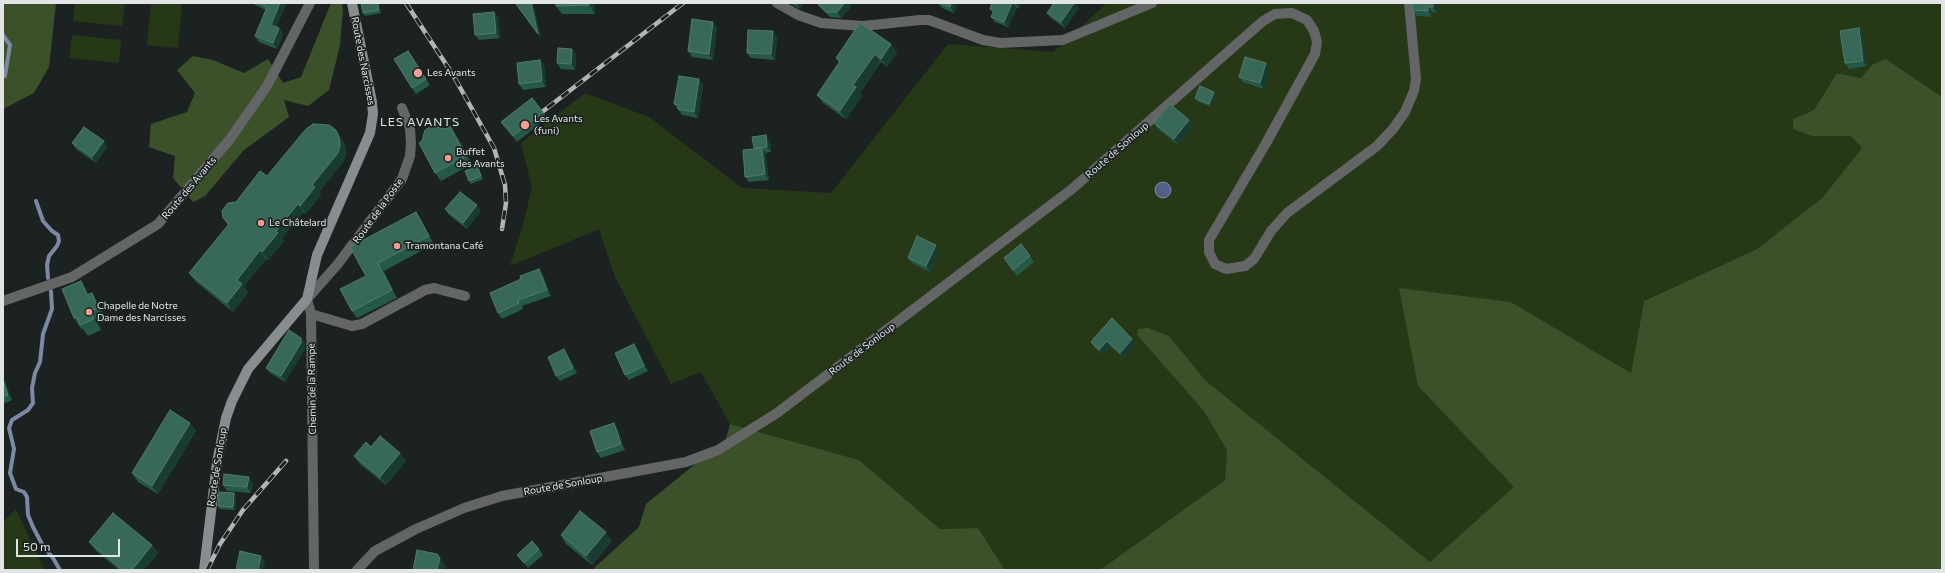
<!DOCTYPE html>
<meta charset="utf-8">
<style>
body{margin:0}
#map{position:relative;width:1945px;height:573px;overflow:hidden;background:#1c2222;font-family:Commissioner,sans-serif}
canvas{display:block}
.frame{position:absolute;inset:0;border:4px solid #e1e5e5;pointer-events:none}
.scale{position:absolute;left:16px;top:539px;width:104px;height:18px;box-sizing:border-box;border:2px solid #e1e5e5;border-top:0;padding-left:5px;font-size:12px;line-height:14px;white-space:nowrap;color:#e1e5e5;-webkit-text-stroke:3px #1c2222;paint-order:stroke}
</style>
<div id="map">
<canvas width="1945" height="573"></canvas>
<div class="frame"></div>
<div class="scale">50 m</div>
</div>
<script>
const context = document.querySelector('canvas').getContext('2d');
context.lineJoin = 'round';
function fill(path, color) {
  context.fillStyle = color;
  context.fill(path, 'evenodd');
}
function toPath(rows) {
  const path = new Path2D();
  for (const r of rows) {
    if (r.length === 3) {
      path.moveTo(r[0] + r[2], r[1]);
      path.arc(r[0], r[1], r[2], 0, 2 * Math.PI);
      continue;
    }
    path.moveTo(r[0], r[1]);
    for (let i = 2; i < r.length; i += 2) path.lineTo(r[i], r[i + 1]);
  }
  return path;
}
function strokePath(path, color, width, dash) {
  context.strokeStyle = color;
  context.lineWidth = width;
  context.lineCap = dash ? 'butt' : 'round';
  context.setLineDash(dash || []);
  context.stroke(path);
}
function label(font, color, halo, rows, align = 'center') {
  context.font = font + ' Commissioner,sans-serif';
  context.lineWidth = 3.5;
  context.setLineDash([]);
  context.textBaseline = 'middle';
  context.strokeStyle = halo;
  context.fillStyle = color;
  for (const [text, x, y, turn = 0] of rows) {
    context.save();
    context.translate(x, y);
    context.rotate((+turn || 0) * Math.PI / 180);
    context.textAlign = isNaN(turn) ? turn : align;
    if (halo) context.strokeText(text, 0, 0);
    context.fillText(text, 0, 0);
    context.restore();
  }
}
const green = toPath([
 [75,3,125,3,122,26,73,21],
 [151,3,182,3,178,48,147,45],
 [1107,3,1942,3,1942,97,1886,59,1873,64,1861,78,1837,73,1814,110,1793,119,1812,136,1851,136,1862,148,1822,198,1757,249,1644,301,1631,373,1511,302,1418,386,1515,487,1430,562,1205,380,1169,336,1137,335,1203,410,1227,450,1225,480,1100,570,1005,570,978,528,940,529,859,460,730,424,701,372,671,384,615,277,599,229,510,266,523,225,532,187,521,143,585,93,649,117,742,188,831,193,948,44,1053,52],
 [72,35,121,40,119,63,69,58],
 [16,509,42,565,45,570,3,570,3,522]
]);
const forest = toPath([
 [3,3,56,3,49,67,34,93,3,109],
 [331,3,342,3,343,10,340,45,329,90,308,106,284,100,289,117,244,150,205,196,193,202,173,178,175,156,149,147,151,124,187,112,195,93,177,70,193,56,213,60,244,73,268,59,283,83,301,77],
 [1886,59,1942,97,1942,570,1100,570,1225,480,1227,450,1203,410,1137,335,1138,329,1148,328,1169,336,1205,380,1430,562,1514,487,1418,386,1399,288,1511,302,1631,373,1644,301,1757,249,1822,198,1862,148,1851,136,1812,136,1793,129,1793,119,1814,110,1837,73,1861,78,1873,64],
 [730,424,859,460,940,529,978,528,1005,570,592,570,639,527,646,504,726,439]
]);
const water = toPath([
 [1163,190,8]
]);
const stream = toPath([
 [3,35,10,45,5,76],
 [36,201,43,221,52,231,58,235,59,241,57,246,49,256,47,265,48,278],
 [51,291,52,309,43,334,40,362,35,373,32,388,33,403,28,410,12,420,9,428,14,449,10,473,16,489,24,492,27,497,28,515,33,527,43,546,53,558,60,570]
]);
const street = toPath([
 [777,3,798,15,821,23,863,26,920,20,929,20,983,40,1000,43,1063,40,1152,3],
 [3,301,72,277,158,224,230,139,267,86,310,3],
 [311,314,352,326,362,324,425,290,434,288,465,296],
 [314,570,311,314,307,299,337,265,402,179,410,156,411,143,410,128,402,108],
 [357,570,375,551,416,529,464,508,502,496,686,462,718,450,734,440,777,413,1072,189,1263,21,1275,14,1292,13,1307,20,1314,31,1317,42,1315,54,1265,145,1209,240,1209,252,1215,264,1226,269,1245,266,1254,259,1271,231,1287,213,1377,146,1393,129,1405,112,1414,91,1416,79,1409,3]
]);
const secondary = toPath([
 [204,570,217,462,226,418,232,401,248,369,307,299,317,255,370,133,373,114,372,102,352,3]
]);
const rail = toPath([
 [406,3,453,75,494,148,505,185,506,203,502,229],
 [533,119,683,3],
 [207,570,220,544,243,510,286,461]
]);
const wall = toPath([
 [254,3,287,3,276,27,279,28,283,34,277,49,259,42,255,36,266,10,255,5],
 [379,3,381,13,365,16,363,13],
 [556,3,595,3,595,14,562,14,556,6],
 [790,3,803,3,800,9],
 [816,3,849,3,851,7,841,18,830,17],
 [938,3,957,3,954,13,942,8],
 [992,3,1020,3,1019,8,1017,8,1008,27,995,22,991,17,993,13,990,9],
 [1412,3,1437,3,1437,13,1432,12,1432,17,1417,16,1413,10],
 [1079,8,1065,28,1051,18,1047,13],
 [494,12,498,17,500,38,479,40,475,35],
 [717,27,713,60,692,57,688,51],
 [1863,34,1867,66,1849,69,1845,63],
 [777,37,775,60,751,58,747,53],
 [891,44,897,53,887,67,881,62,860,93,862,96,846,119,823,103,817,95,839,63,836,58],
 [572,49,576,55,575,70,561,69,557,63],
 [408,51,430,85,416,94,412,88],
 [540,60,544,65,546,87,523,90,519,84],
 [1266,63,1270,69,1264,89,1243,82,1239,77],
 [699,79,703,85,698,118,682,115,674,104],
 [1214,92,1216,95,1211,107,1197,101,1195,98],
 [543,112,547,118,517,142,501,122],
 [1154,123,1193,126,1178,145,1158,129],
 [456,134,472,164,441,181,435,173],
 [341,138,345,145,346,154,344,161,319,192,321,195,306,214,303,212,282,238,284,241,268,260,266,259,244,286,248,293,233,312,195,281,189,273,228,225,223,218,236,202,267,176],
 [770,141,771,152,765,153,769,180,749,182,745,177,754,148],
 [72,143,107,147,96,163,76,149],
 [477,166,479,169,483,179,471,184,469,181],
 [445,209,481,211,467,229,449,215],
 [416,212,421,220,434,244,384,271,397,298,357,318,352,311,366,276],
 [936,245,940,251,930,272,912,263,908,258],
 [1030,256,1034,262,1017,276,1004,258],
 [539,269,543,275,551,296,522,306,523,309,502,319,498,313,521,279],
 [81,281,89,294,92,293,99,304,106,319,98,322,101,330,88,336,82,328,81,329,74,318],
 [1112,318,1136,345,1124,358,1111,347,1103,355,1095,348,1091,342],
 [301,338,305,343,305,349,285,382,270,373,266,368],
 [564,349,568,355,577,373,560,381,556,376],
 [638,350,648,371,629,380,625,375],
 [3,376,12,400,3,404],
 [190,423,196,431,158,494,138,482,132,473],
 [618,429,625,450,601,458,597,452],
 [371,447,406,461,386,485,360,464,354,456],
 [253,483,251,493,227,491,223,485],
 [236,495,235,510,220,509,218,506],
 [561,535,612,541,592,565,566,544],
 [89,542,152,545,158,553,144,570,119,570,95,550],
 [539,549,543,555,528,568,517,555]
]);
const shadedWall = toPath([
 [280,3,287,3,275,30,271,25],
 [377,3,379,3,381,13,379,10],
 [531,3,533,3,542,40,538,34],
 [589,3,595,3,595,14,589,5],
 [796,3,803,3,800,9],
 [845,3,849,3,851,7,841,18,837,12],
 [951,3,957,3,954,13,950,7],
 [1012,3,1013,3,1017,8,1008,27,1004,22],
 [1015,3,1020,3,1019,8],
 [1074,3,1076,3,1079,8,1065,28,1061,22],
 [1433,3,1437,3,1437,13,1433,7],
 [1428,7,1432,12,1432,17,1428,11],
 [494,12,498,17,500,38,496,33],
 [713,22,717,27,713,60,709,54],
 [279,28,283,34,277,49,273,43],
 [1859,28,1863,34,1867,66,1863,61],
 [773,31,777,37,775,60,771,54],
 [891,44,897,53,887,67,881,59],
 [572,49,576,55,575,70,571,64],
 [875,54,881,62,860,93,862,96,846,119,840,111,853,85],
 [540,60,544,65,546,87,542,81],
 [1266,63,1270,69,1264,89,1260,83],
 [699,79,703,85,698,118,694,112],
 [1214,92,1216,95,1211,107,1209,104],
 [1189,120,1193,126,1178,145,1174,139],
 [450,126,456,134,472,164,466,156],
 [336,130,341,138,345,145,346,154,344,161,319,192,321,195,306,214,300,206,312,185],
 [766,135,770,141,771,152,767,147],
 [104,141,107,147,96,163,92,157],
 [762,148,766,153,769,180,765,174],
 [477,166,479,169,483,179,481,176],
 [298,204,303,212,282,238,284,241,268,260,262,252,276,231],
 [477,205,481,211,467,229,463,223],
 [416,212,421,220,434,244,429,236],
 [936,245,940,251,930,272,926,266],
 [260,250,266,259,244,286,248,293,233,312,227,303,237,280],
 [378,263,384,271,397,298,392,290],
 [539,269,543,275,551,296,547,290],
 [81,281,88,292,94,306,87,295],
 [92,293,99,304,106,319,98,308],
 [91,311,98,322,101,330,94,319],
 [301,338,305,343,305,349,285,382,281,376],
 [1132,339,1136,345,1124,358,1120,353],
 [1107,341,1111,347,1103,355,1099,350],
 [634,344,638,350,648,371,644,366],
 [564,349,568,355,577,373,573,368],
 [3,376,4,378,12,400,8,395,3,380],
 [190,423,196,431,158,494,152,486],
 [614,423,618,429,625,450,621,444],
 [400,453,406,461,386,485,380,477],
 [249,477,253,483,251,493,247,487],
 [234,493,236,495,235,510,233,507],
 [606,532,612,541,592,565,586,556],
 [152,545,158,553,144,570,132,570],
 [437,554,446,567,445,570,437,570],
 [261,556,265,561,263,570,258,570]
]);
const building = toPath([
 [259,3,280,3,271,25,279,28,273,43,255,36,267,7,259,3],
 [361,3,377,3,379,10,363,13,361,3],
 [518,3,531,3,538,34,516,4,518,3],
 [556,3,589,3,589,5,556,6,556,3],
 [817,3,845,3,837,12,826,12,817,3],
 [939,3,951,3,950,7,939,3],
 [992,3,1012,3,1004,22,991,17,994,11,990,9,992,3],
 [1054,3,1074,3,1061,22,1047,13,1054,3],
 [1412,3,1433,3,1433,7,1428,7,1428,11,1413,10,1412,3],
 [494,12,496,33,475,35,473,14,494,12],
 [692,19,713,22,709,54,688,51,692,19],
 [859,24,862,24,891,44,881,59,875,54,853,85,856,87,840,111,817,95,840,61,836,58,859,24],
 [1859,28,1863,61,1845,63,1840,31,1859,28],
 [748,30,773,31,771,54,747,53,748,30],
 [558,48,572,49,571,64,557,63,558,48],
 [408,51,426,79,412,88,394,59,408,51],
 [1245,57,1266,63,1260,83,1239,77,1245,57],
 [540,60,542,81,519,84,517,63,540,60],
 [679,76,699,79,694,112,678,109,679,105,674,104,679,76],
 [1200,86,1214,92,1209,104,1195,98,1200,86],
 [532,98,543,112,513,136,501,122,532,98],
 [1170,104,1189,120,1174,139,1154,123,1170,104],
 [313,124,329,125,336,130,339,137,340,145,338,153,312,185,315,187,300,206,298,204,276,231,278,233,262,252,260,250,237,280,242,284,227,303,189,273,229,224,223,218,222,211,228,203,236,202,260,171,267,176,306,129,313,124],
 [432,126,445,129,450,126,466,156,435,173,419,143,422,141,425,130,432,126],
 [84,127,104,141,92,157,72,143,84,127],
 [766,135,767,147,754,148,752,137,766,135],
 [762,148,765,174,745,177,743,150,762,148],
 [477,166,481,176,469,181,465,171,477,166],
 [460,192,477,205,463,223,445,209,460,192],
 [416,212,429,236,378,263,392,290,352,311,340,289,366,276,350,247,416,212],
 [917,236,936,245,926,266,908,258,917,236],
 [1021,244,1030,256,1013,270,1004,258,1021,244],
 [539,269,547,290,518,300,519,303,498,313,490,293,521,279,520,276,539,269],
 [81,281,87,295,92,293,98,308,91,311,94,319,80,325,77,317,74,318,62,289,81,281],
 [1112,318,1132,339,1120,353,1107,341,1099,350,1091,342,1112,318],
 [289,330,301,338,301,343,281,376,266,368,289,330],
 [634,344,644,366,625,375,615,353,634,344],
 [564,349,573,368,556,376,548,357,564,349],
 [3,380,8,395,3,397,3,380],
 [170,410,190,423,152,486,132,473,170,410],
 [614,423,621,444,597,452,590,431,614,423],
 [380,436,400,453,380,477,354,456,366,442,371,447,380,436],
 [224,474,249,477,247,487,223,485,224,474],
 [219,492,234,493,233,507,218,506,219,492],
 [580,511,606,532,586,556,561,535,580,511],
 [113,513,152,545,132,570,123,570,89,542,113,513],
 [532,541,539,549,524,563,517,555,532,541],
 [417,550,437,554,440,558,437,570,413,570,417,550],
 [240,551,261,556,258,570,236,570,240,551]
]);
const markers = [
 [418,73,5,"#f59c91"],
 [525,125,5,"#f59c91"],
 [448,158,4,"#f59c91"],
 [261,223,4,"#f59c91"],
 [397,246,4,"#f59c91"],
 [89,312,4,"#f59c91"]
];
const streetNames = [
 ["Route des Narcisses",363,61,79],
 ["Route de Sonloup",1117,150,-41],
 ["Route des Avants",189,188,-50],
 ["Route de la Poste",378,211,-54],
 ["Route de Sonloup",862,349,-37],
 ["Chemin de la Rampe",312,389,-91],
 ["Route de Sonloup",217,467,-81],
 ["Route de Sonloup",563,485,-10]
];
const poiNames = [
 ["Les Avants",427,73],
 ["Les Avants",534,119],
 ["(funi)",534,131],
 ["Buffet",456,152],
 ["des Avants",456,164],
 ["Le Châtelard",269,223],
 ["Tramontana Café",405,246],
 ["Chapelle de Notre",97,306],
 ["Dame des Narcisses",97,318]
];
const quarterNames = [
 ["LES AVANTS",420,122]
];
fill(green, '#273816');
fill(forest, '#3c5129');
fill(water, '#526088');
strokePath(water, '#7d88a4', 1);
strokePath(stream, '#7d88a4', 4);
strokePath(street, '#636567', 10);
strokePath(secondary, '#888d8f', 10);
strokePath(rail, '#b0b5b5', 4.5);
strokePath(rail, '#1c2222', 3, [9]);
fill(wall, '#235946');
fill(shadedWall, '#183c30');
fill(building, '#386857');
strokePath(building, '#527b6d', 1);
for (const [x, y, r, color] of markers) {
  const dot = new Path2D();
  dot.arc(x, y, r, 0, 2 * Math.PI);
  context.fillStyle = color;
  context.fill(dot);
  strokePath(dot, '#1c2222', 1.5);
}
label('10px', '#e1e5e5', '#1c2222', streetNames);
label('10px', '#e1e5e5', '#1c2222', poiNames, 'left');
context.letterSpacing = '1px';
label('12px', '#e1e5e5', '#1c2222', quarterNames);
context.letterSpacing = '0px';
</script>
